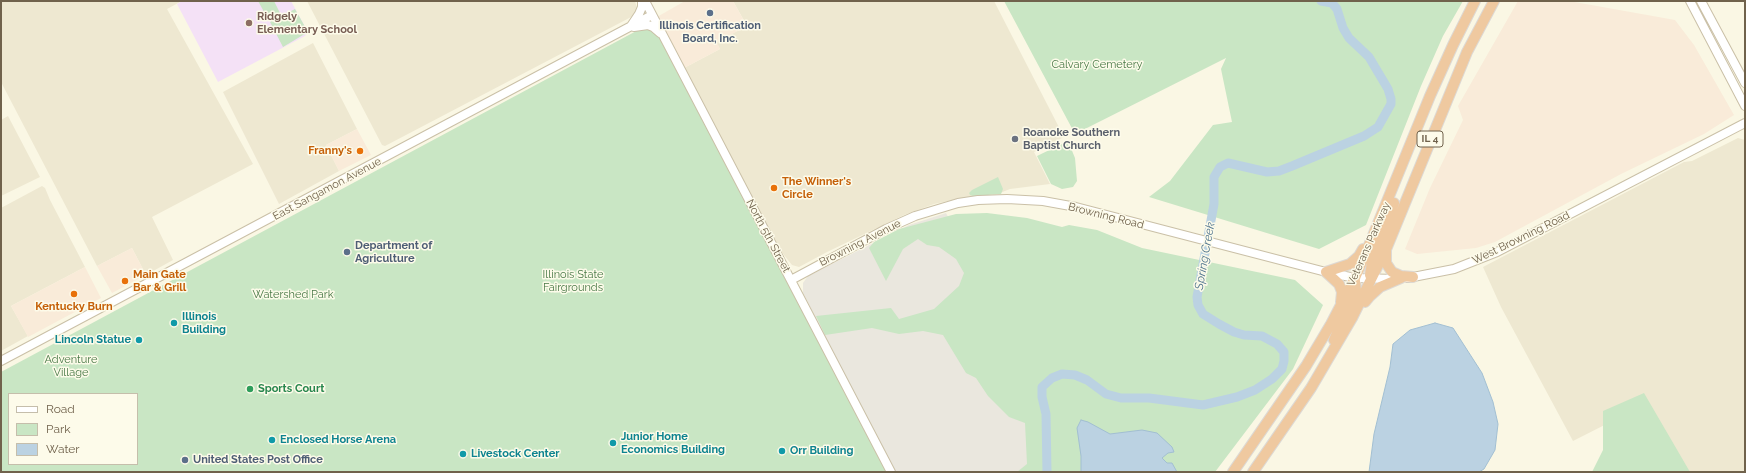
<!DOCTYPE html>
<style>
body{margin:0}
#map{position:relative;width:1746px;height:473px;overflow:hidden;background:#faf7e4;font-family:Raleway,sans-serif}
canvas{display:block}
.frame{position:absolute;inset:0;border:2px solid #70624c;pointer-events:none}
.legend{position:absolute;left:8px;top:393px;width:130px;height:72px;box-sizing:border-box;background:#fdfbea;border:1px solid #c5beab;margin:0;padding:5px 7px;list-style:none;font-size:12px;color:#70624c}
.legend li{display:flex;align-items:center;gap:8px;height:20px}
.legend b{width:20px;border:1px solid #c5beab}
</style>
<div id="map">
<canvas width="1746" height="473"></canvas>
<div class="frame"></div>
<ul class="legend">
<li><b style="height:5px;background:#fff"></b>Road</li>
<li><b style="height:11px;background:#c9e6c4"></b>Park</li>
<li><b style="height:11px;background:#bbd2e2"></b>Water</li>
</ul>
</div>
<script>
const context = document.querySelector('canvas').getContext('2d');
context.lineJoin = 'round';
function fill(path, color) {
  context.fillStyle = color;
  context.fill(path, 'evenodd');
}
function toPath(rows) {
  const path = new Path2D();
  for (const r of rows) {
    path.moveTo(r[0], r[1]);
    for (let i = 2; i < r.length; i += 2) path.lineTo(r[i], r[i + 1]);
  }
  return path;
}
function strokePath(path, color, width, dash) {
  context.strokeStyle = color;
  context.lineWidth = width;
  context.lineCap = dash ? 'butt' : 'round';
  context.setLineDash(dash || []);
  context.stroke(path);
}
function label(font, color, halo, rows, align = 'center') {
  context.font = font + ' Raleway,sans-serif';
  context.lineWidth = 3;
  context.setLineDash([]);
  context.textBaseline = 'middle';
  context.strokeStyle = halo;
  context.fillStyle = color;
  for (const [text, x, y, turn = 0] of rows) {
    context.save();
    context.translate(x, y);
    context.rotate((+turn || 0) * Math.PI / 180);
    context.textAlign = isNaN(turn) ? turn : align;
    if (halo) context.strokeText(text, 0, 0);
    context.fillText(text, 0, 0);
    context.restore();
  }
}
const residential = toPath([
 [1,1,182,1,167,9,253,164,152,217,173,260,146,275,132,248,97,266,1,82],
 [307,1,635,1,637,8,635,15,385,146,382,145],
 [733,1,994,1,1064,137,1034,152,1050,184,1010,189,1000,193,962,198,934,204,904,215,827,252,799,267,792,265,780,250,684,68,720,49,716,42,747,26],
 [313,43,357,129,326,145,339,171,279,204,223,92],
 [8,116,40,177,1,196,1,120],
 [1738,138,1745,140,1745,472,1675,472,1642,406,1573,441,1501,307,1483,267,1684,162,1692,161],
 [42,186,45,188,50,200,85,267,11,306,28,336,1,351,1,208]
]);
const commercial = toPath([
 [685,1,733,1,747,26,717,42,720,49,684,68,657,17],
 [1518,1,1569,1,1675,20,1694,45,1734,115,1704,134,1621,174,1495,242,1476,248,1417,254,1405,249,1430,188,1463,120,1458,106],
 [357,129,371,155,339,171,326,145],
 [132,248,146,275,112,293,97,266],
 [85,267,101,298,28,337,11,306]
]);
const industrial = toPath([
 [946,213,981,279,1037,423,1035,472,895,472,803,293,803,283,808,276,909,225]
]);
const education = toPath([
 [182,1,291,1,308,32,305,36,218,82,177,4]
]);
const green = toPath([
 [258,1,274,1,280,13,268,19],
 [1004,1,1463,1,1443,36,1421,86,1366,225,1319,249,1149,197,1170,181,1213,125,1232,122,1221,69,1226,58,1075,134],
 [295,9,308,32,283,47,270,22],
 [640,29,649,29,658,35,662,43,887,472,1,472,1,372],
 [9,394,137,394,137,464,9,464],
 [1068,141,1075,158,1077,181,1073,187,1062,189,1051,184,1037,156],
 [998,177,1003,189,1001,194,973,196,970,195,969,193,972,190],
 [987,213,1027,218,1062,227,1069,225,1097,230,1142,248,1295,280,1323,305,1293,369,1215,472,1017,472,1027,464,1025,423,1009,417,988,396,976,378,966,373,943,335,923,331,899,334,872,328,825,335,816,316,891,308,899,319,934,309,959,286,964,273,956,259,939,247,927,245,918,239,903,249,886,281,869,248,874,242,899,229,956,214],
 [1644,393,1690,472,1592,472,1603,450,1603,411]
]);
const water = toPath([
 [1435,323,1453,328,1482,373,1493,402,1498,424,1495,450,1484,469,1479,472,1369,472,1374,434,1390,367,1393,344,1410,330,1435,323],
 [1081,420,1088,422,1110,434,1142,430,1157,433,1172,447,1174,452,1168,453,1162,458,1167,463,1172,463,1177,472,1081,472,1081,456,1077,428,1081,420]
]);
const river = toPath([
 [1047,472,1046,414,1042,397,1042,387,1052,378,1062,374,1075,375,1087,380,1106,394,1121,398,1149,398,1203,405,1237,397,1255,390,1272,379,1282,369,1284,361,1284,352,1277,344,1262,336,1244,335,1234,332,1219,324,1203,314,1198,305,1197,297,1214,204,1214,177,1220,167,1228,163,1267,172,1279,171,1292,166,1364,136,1378,127,1391,104,1391,99,1388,89,1369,57,1349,38,1343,28,1337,9,1332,3,1321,1]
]);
const secondary = toPath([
 [645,1,891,472],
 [1690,1,1745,106],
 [1701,1,1745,83],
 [631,26,639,14,642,7,642,1],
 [634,27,648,25,653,27,660,33],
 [1408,278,1454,269,1497,252,1745,123],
 [791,280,886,229,915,216,958,203,978,200,1007,199,1043,201,1076,207,1326,272,1355,278,1397,279],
 [1,361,652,15]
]);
const highway = toPath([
 [1386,251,1386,263,1392,272,1401,276,1413,277],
 [1326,272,1350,264,1359,256,1363,249],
 [1326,272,1339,284,1342,292,1341,302],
 [1370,275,1372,262,1394,203],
 [1365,302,1370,296,1380,287,1401,278],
 [1334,340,1356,291,1355,281],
 [1233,472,1306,366,1331,324,1355,278,1372,238,1430,96,1453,45,1475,1],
 [1253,472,1311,388,1352,318,1387,247,1467,52,1494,1]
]);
const markers = [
 [710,13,4,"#5c6f8a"],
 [249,23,4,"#8d6e63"],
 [1015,139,4,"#6b7280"],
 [360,151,4,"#e8710a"],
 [774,188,4,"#e8710a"],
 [347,252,4,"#5c6f8a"],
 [125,281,4,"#e8710a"],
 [74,294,4,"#e8710a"],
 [174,323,4,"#0f9aa8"],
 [139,340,4,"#0f9aa8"],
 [250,389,4,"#2e9e5b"],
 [272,440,4,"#0f9aa8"],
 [613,443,4,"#0f9aa8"],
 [782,451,4,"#0f9aa8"],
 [463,454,4,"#0f9aa8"],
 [185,460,4,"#5c6f8a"]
];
const shields = [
 [1430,139,26]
];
const shieldNames = [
 ["IL 4",1430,139]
];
const educationNames = [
 ["Ridgely",257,17],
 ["Elementary School",257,30]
];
const serviceNames = [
 ["Illinois Certification",710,26,"center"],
 ["Board, Inc.",710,39,"center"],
 ["Department of",355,246],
 ["Agriculture",355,259],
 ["United States Post Office",193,460]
];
const parkNames = [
 ["Calvary Cemetery",1097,65],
 ["Illinois State",573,275],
 ["Fairgrounds",573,288],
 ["Watershed Park",293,295],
 ["Adventure",71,360],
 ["Village",71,373]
];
const worshipNames = [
 ["Roanoke Southern",1023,133],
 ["Baptist Church",1023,146]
];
const foodNames = [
 ["Franny's",352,151,"right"],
 ["The Winner's",782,182],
 ["Circle",782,195],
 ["Main Gate",133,275],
 ["Bar & Grill",133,288],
 ["Kentucky Burn",74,307,"center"]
];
const streetNames = [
 ["East Sangamon Avenue",327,189,-28],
 ["Browning Road",1106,216,14],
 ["North 5th Street",768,236,62],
 ["West Browning Road",1521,238,-26],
 ["Browning Avenue",860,243,-27],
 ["Veterans Parkway",1369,244,-66]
];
const cultureNames = [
 ["Illinois",182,317],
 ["Building",182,330],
 ["Lincoln Statue",131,340,"right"],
 ["Junior Home",621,437],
 ["Economics Building",621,450],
 ["Enclosed Horse Arena",280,440],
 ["Orr Building",790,451],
 ["Livestock Center",471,454]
];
const leisureNames = [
 ["Sports Court",258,389]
];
const waterNames = [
 ["Spring Creek",1205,256,-80]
];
fill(residential, '#eee8d1');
fill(commercial, '#f9ebd9');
fill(industrial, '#eae7de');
fill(education, '#f4e1f6');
fill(green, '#c9e6c4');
fill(water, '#bbd2e2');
strokePath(water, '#a2bfd2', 1);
strokePath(river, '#bbd2e2', 9);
strokePath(secondary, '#cac0a7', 10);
strokePath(highway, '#ddd9d4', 12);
strokePath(secondary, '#fff', 8);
strokePath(highway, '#efc9a0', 10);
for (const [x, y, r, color] of markers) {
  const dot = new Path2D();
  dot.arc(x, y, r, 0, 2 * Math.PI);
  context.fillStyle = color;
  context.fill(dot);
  strokePath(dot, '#fdfbea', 1.5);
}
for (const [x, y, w] of shields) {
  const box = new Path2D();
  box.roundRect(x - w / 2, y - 8, w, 16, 3);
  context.fillStyle = '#fdfbea';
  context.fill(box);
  strokePath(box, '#70624c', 1);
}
label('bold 10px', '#70624c', null, shieldNames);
label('bold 11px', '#785e54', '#fdfbea', educationNames, 'left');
label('bold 11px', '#4e5e75', '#fdfbea', serviceNames, 'left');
label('11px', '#4a7a48', '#fdfbea', parkNames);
label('bold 11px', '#5b616d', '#fdfbea', worshipNames, 'left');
label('bold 11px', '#c56008', '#fdfbea', foodNames, 'left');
label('11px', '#70624c', '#fdfbea', streetNames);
label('bold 11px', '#0d838f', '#fdfbea', cultureNames, 'left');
label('bold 11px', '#27864d', '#fdfbea', leisureNames, 'left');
label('italic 12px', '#4f748f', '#fdfbea', waterNames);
</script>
